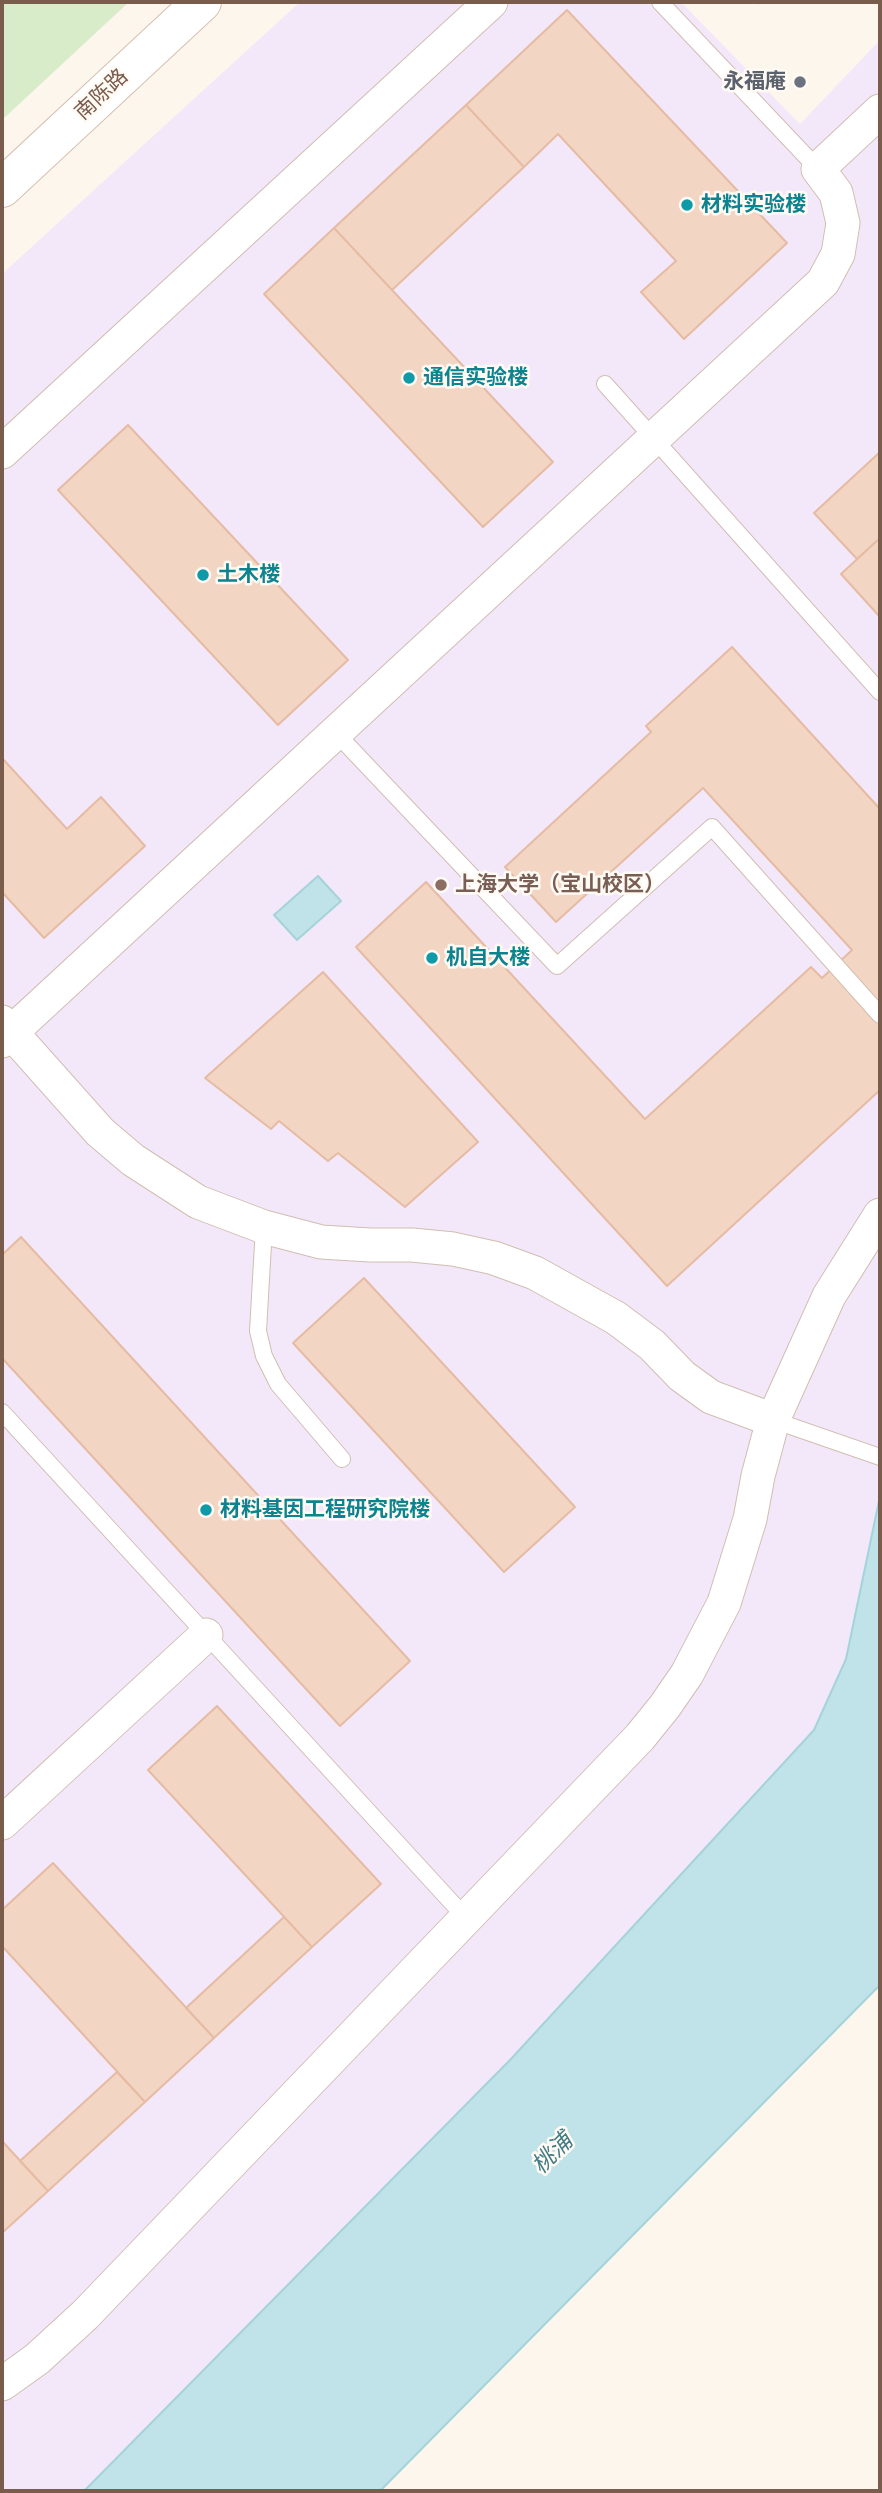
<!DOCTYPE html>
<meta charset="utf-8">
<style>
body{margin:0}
#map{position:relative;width:882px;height:2493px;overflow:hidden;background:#fdf6ec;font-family:"Space Grotesk",sans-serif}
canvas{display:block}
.frame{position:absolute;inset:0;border:4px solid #7a5c4d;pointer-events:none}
</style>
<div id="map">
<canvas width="882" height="2493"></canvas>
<div class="frame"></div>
</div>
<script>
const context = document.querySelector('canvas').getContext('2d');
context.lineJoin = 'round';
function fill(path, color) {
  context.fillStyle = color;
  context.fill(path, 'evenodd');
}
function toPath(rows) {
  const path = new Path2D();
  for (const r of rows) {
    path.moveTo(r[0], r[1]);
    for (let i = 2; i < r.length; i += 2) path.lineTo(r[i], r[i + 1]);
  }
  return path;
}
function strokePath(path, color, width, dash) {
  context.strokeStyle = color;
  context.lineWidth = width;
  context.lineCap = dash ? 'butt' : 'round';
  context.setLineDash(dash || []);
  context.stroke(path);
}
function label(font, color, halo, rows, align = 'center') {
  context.font = font + ' "Space Grotesk","Noto Sans SC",sans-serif';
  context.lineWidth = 5;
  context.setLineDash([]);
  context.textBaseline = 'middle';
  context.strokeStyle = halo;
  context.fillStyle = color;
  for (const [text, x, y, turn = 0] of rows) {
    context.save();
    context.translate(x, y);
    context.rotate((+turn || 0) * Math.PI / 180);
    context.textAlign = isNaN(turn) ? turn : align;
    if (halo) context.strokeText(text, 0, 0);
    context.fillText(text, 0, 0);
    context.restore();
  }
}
const education = toPath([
 [300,2,681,2,800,124,880,40,880,1496,846,1659,814,1730,510,2060,84,2491,2,2491,2,274]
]);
const green = toPath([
 [2,2,129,2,2,120]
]);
const water = toPath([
 [318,876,341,901,297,940,274,915,318,876],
 [880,1496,880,1985,380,2491,84,2491,510,2060,814,1730,846,1659,880,1496]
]);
const building = toPath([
 [567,10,787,243,684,339,641,292,676,261,558,134,524,167,466,105,567,10],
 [466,105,524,167,392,290,334,228,466,105],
 [334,228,553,462,483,527,264,294,334,228],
 [128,425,348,660,278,725,58,490,128,425],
 [880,452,880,538,857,559,814,513,880,452],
 [880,538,880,617,841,574,880,538],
 [732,647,880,809,880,1090,667,1286,356,947,426,882,645,1119,811,967,822,978,852,950,703,788,556,922,505,867,651,732,646,726,732,647],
 [2,758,67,829,101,797,145,846,44,938,2,892,2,758],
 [323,972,478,1142,405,1207,338,1153,328,1161,279,1121,271,1129,205,1078,323,972],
 [21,1237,410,1661,340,1726,2,1358,2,1255,21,1237],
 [364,1278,575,1507,504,1572,293,1343,364,1278],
 [217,1706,381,1884,312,1947,148,1770,217,1706],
 [53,1863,214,2038,145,2102,2,1946,2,1910,53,1863],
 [284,1917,312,1947,214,2038,186,2008,284,1917],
 [117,2072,145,2102,48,2191,20,2161,117,2072],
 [2,2141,48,2191,2,2233,2,2141]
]);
const path = toPath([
 [759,2,760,3]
]);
const lane = toPath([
 [660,2,818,169],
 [605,384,880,692],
 [335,732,557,966,712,827,880,1015],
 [264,1227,258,1331,264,1356,278,1384,342,1459],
 [2,1412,466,1918],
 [773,1420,880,1457]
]);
const street = toPath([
 [2,452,491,2],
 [2,1022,100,1132,133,1160,198,1202,264,1227,321,1242,370,1245,412,1245,453,1249,494,1258,535,1273,616,1318,652,1345,682,1376,711,1397,773,1420],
 [2,1041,823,282,838,254,843,223,836,193,818,169,880,111],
 [2,1823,206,1635],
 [2,2384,37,2359,85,2315,640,1737,665,1706,687,1674,724,1603,750,1519,758,1476,773,1420,829,1296,880,1215]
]);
const secondary = toPath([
 [2,188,202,2]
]);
const markers = [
 [800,82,7,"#6b7280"],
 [687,205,7,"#0f9aa8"],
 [409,378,7,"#0f9aa8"],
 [203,575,7,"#0f9aa8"],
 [441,885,7,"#8d6e63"],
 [432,958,7,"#0f9aa8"],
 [206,1510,7,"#0f9aa8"]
];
const worshipNames = [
 ["永福庵",786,82]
];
const streetNames = [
 ["南陈路",102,95,-43]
];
const cultureNames = [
 ["材料实验楼",701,205],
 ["通信实验楼",423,378],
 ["土木楼",217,575],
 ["机自大楼",446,958],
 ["材料基因工程研究院楼",220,1510]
];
const educationNames = [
 ["上海大学（宝山校区）",455,885]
];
const waterNames = [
 ["桃浦",553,2154,-45]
];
fill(education, '#f3e8fa');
fill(green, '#d8ecc9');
fill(water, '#bfe3e8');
strokePath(water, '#a5d3da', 2);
fill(building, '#f3d5c3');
strokePath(building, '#e6bba3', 2);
strokePath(lane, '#d1beb0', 18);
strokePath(street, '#d1beb0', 35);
strokePath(secondary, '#d6c0b0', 40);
strokePath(path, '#d9b8a5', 4.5, [2, 5]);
strokePath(lane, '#fff', 16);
strokePath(street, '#fff', 33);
strokePath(secondary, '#fff', 38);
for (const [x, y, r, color] of markers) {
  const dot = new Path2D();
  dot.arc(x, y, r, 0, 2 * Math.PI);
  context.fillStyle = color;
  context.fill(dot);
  strokePath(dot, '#fffaf3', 2.5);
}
label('bold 21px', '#5b616d', '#fffaf3', worshipNames, 'right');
label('21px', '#7a5c4d', '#fffaf3', streetNames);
label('bold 21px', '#0d838f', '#fffaf3', cultureNames, 'left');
label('bold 21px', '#785e54', '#fffaf3', educationNames, 'left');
label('italic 23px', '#437c86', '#fffaf3', waterNames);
</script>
